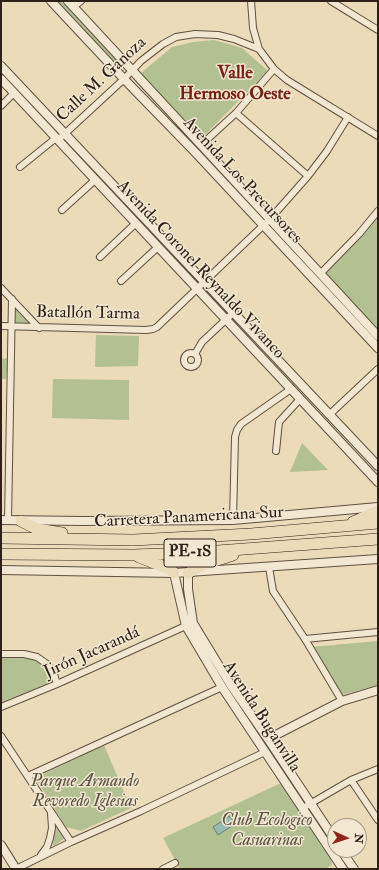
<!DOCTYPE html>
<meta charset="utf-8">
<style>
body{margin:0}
#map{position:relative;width:379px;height:870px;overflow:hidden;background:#ebdbb9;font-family:"IM FELL Double Pica",serif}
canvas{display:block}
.frame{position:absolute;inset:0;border:2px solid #302118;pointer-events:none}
.north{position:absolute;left:327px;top:818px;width:40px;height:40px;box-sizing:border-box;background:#f2e8d2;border:1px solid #a49888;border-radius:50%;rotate:93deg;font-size:11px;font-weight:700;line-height:16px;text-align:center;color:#302118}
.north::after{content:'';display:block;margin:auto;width:14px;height:18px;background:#8f2418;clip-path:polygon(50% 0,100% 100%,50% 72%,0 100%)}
</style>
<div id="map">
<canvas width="379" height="870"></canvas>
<div class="frame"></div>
<div class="north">N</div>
</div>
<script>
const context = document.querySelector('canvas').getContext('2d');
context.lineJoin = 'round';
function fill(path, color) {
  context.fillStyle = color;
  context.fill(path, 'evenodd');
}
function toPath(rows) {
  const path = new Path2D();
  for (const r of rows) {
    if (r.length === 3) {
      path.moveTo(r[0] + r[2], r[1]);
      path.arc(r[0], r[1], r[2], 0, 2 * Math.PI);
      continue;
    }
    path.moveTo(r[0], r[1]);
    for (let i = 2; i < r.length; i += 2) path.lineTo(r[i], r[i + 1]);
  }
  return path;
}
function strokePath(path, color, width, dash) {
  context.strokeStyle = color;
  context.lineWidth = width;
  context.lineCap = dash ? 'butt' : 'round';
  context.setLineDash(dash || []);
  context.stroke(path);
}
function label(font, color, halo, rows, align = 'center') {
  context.font = font + ' "IM FELL Double Pica",serif';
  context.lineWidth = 3;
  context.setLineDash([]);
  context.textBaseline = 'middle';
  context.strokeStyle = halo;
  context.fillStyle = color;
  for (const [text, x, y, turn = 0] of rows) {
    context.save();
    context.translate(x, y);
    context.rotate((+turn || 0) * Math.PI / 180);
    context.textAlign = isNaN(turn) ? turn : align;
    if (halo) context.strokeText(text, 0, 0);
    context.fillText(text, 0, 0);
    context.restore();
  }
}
const green = toPath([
 [57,1,64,1,122,65,118,68],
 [214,40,242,48,268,71,201,139,141,73,172,47,193,42],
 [137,79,197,145,196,146,135,81],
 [378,211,378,332,324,275,365,231],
 [15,307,32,324,15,323],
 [96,335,139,336,138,366,95,367],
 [8,358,6,379,1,379,1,359],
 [53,379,129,380,129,420,52,418],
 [302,443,328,470,290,472],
 [378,641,378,685,342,695,310,647],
 [1,656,22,657,35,660,45,667,50,674,52,682,1,702],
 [104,745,131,808,81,831,66,827,35,778],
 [281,783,331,860,332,865,328,867,329,869,180,869,163,838],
 [54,821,62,832,65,838,54,846,51,842]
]);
const water = toPath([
 [230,816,235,824,218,835,213,827,230,816]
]);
const minor = toPath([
 [251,1,253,28,259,49,274,69,287,80,378,136],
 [331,1,378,30],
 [73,7,81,1],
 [1,106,14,93],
 [236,113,308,176],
 [58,140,124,79,141,61,163,44,176,37,195,34,218,35,234,39,259,49],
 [201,145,236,113,274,69],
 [20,167,56,138],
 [62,210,95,180],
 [100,257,136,223],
 [320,274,359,234,378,211],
 [121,281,158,247],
 [1,288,39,328],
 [1,326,146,330,153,329,157,327,270,219,308,176,327,151,348,117],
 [191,360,7],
 [195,354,202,342,233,313],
 [329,415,378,369],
 [276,451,279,422,300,399],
 [8,520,12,299],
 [233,520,235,437,237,430,241,424,291,389],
 [269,567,273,591,305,639,342,701],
 [305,639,378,632],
 [1,654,24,654,37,657,47,664,53,671,57,684],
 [1,707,57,684,190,624],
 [1,736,71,842],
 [28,776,222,687],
 [351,780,378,820],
 [303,808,351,780,378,769],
 [41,855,47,847,50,838,52,828,51,813],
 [16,869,71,842,141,811,265,752],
 [163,869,175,863]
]);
const tertiary = toPath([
 [51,1,124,79,194,151,378,348],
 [68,1,378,336],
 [1,66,378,466],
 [1,79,378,482],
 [1,520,83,521,233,520,378,507],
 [1,570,174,573,378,559],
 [174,573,186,626,222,687,343,869],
 [188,573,188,589,193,623,230,684,268,739,335,840],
 [268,739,342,701,378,690],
 [1,845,16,869],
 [341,850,354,869]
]);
const motorway = toPath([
 [21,521,37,529,62,533],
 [353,522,378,511],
 [1,538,133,540,251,534,378,523],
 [1,554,134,555,191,553,378,539],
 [139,557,170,569,174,573],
 [188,573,205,564,233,555]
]);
const shields = [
 [190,553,52]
];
const shieldNames = [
 ["PE-1S",190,553]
];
const streetNames = [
 ["Calle M. Ganoza",102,80,-43],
 ["Avenida Los Precursores",242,181,47],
 ["Avenida Coronel Reynaldo Vivanco",200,270,47],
 ["Batallón Tarma",88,314,1],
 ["Carretera Panamericana Sur",189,518,-3],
 ["Jirón Jacarandá",92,653,-24],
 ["Avenida Buganvilla",261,717,57]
];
const parkNames = [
 ["Parque Armando",85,782],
 ["Revoredo Iglesias",85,802],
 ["Club Ecologico",267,821],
 ["Casuarinas",267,841]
];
const neighbourhoodNames = [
 ["Valle",235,74],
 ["Hermoso Oeste",235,95]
];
fill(green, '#b3c192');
fill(water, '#98bbb2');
strokePath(water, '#6e7d74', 1);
strokePath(minor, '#5f5040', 8);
strokePath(tertiary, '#5f5040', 10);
strokePath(motorway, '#302118', 12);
strokePath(minor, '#f2e8d2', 6);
strokePath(tertiary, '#f2e8d2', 8);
strokePath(motorway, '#ebdbb9', 11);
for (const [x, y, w] of shields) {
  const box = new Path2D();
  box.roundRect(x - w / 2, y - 14, w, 28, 3);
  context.fillStyle = '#f2e8d2';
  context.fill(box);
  strokePath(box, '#302118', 1);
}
label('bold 16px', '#302118', null, shieldNames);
label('17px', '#302118', '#f2e8d2', streetNames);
label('italic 17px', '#57513d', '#f2e8d2', parkNames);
label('bold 18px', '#7a1f14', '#f2e8d2', neighbourhoodNames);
</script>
